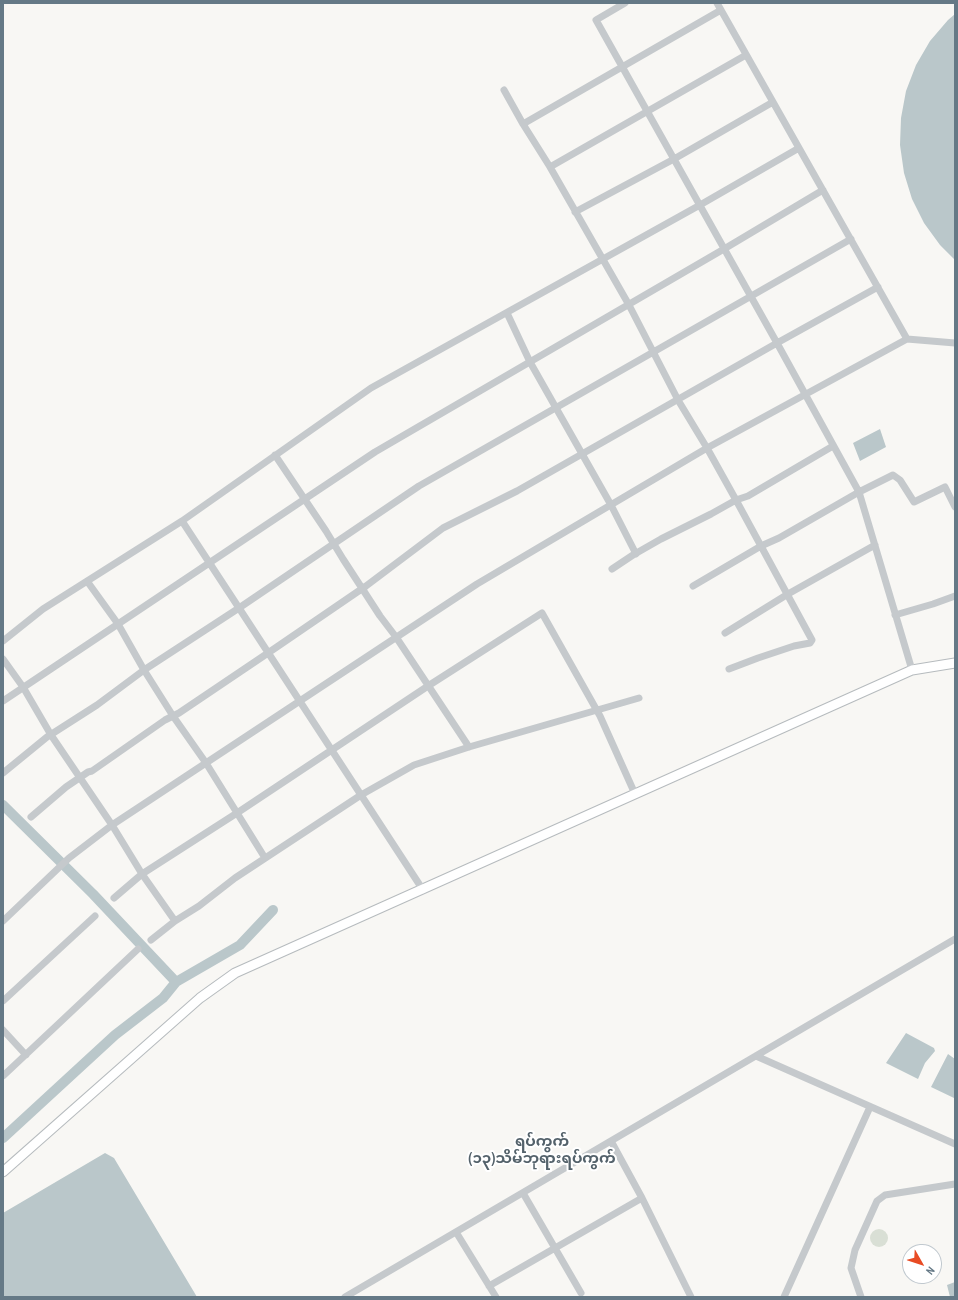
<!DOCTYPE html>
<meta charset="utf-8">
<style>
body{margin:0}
#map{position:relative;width:958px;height:1300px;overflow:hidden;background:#f8f7f4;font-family:"Archivo Narrow",sans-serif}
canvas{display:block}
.frame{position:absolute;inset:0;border:4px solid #657986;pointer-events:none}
.north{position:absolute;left:902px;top:1244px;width:40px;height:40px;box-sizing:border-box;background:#fff;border:1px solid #c1c9cf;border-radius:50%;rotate:129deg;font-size:11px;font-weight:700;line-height:16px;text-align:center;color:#657986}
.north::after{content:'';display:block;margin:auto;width:14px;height:18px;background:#e84b24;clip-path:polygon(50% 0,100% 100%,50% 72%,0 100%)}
</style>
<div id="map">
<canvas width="958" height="1300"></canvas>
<div class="frame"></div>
<div class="north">N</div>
</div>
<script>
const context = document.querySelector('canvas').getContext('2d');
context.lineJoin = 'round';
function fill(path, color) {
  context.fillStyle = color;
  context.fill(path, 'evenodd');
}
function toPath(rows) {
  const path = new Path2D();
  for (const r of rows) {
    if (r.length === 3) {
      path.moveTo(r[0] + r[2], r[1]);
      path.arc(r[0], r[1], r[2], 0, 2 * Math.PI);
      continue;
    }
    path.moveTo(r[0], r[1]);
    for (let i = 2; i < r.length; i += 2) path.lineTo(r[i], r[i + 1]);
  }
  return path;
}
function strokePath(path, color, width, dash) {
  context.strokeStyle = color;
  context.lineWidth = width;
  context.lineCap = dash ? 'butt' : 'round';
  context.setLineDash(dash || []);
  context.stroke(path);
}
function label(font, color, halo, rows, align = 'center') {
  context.font = font + ' "Archivo Narrow","Noto Sans Myanmar",sans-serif';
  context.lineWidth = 4;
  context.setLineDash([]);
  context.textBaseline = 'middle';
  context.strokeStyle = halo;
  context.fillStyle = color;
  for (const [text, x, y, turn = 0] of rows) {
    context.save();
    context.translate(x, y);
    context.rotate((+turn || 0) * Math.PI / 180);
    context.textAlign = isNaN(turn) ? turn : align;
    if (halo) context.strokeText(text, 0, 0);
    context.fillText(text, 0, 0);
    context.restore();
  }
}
const green = toPath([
 [879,1238,9]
]);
const water = toPath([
 [955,14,955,260,940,245,924,223,912,199,904,173,900,145,901,118,906,91,916,65,930,41,948,20],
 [880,429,886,447,860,461,853,443],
 [906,1033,934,1048,935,1051,925,1063,918,1079,886,1063],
 [948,1054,955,1059,954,1098,931,1087],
 [105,1153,114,1158,197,1297,3,1297,3,1213],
 [955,1282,955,1297,950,1297,947,1285]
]);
const river = toPath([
 [3,805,93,894,176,982],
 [3,1138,115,1035,163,998,176,982,240,945,273,910]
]);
const minor = toPath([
 [625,3,596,20,777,343,859,492,912,670],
 [717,3,907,339],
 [504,90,523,124,550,167,629,305,678,400,707,448,736,500,812,640,810,643,794,646,758,658,729,669],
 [523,124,721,10],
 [550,167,746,55],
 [575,212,674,159,773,102],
 [507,313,530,362,611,505,636,554],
 [275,455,326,531,343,559,380,616,396,637,469,747],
 [182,521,239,608,423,890],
 [612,569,633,555,661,539,711,514,736,500,748,496,833,446],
 [87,581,118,624,144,670,173,716,206,763,265,858],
 [693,586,761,546,779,538,859,492,893,475,900,480,914,502,945,487,955,507],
 [895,615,933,604,955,596],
 [725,633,788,594,875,545],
 [3,641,43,609,182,521,371,388,700,205,799,148],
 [3,659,23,687,51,735,112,825,142,874,175,921],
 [3,701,375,452,724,249,823,190],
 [3,773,47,737,97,705,144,670,239,608,419,486,851,239],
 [31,817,66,787,88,772,92,771,165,720,179,713,268,653,366,586,443,528,517,491,777,343,878,287],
 [114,898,142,874,237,813,428,686,542,613,600,716,635,794],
 [3,921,69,858,112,825,477,584,707,448,907,339,955,343],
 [151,940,175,921,199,906,235,878,361,795,414,765,469,747,639,698],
 [3,1001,95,916],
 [3,1030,26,1055],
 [756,1056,955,1144],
 [3,1076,138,949],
 [611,1141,642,1198,691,1297],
 [523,1193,581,1293],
 [456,1232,496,1297],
 [489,1286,642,1198],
 [345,1297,955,939],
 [784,1297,870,1107],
 [861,1297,851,1268,855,1250,877,1201,885,1195,955,1184]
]);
const major = toPath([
 [3,1172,200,998,235,973,912,670,955,663]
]);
const quarterNames = [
 ["ရပ်ကွက်",542,1142],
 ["(၁၃)သိမ်ဘုရားရပ်ကွက်",542,1159]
];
fill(green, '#d9dfd5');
fill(water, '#bac7ca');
strokePath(river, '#bac7ca', 10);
strokePath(major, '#b6bbbe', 11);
strokePath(minor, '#c5c9cc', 7);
strokePath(major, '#fff', 9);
label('bold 15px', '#54626b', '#fff', quarterNames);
</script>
